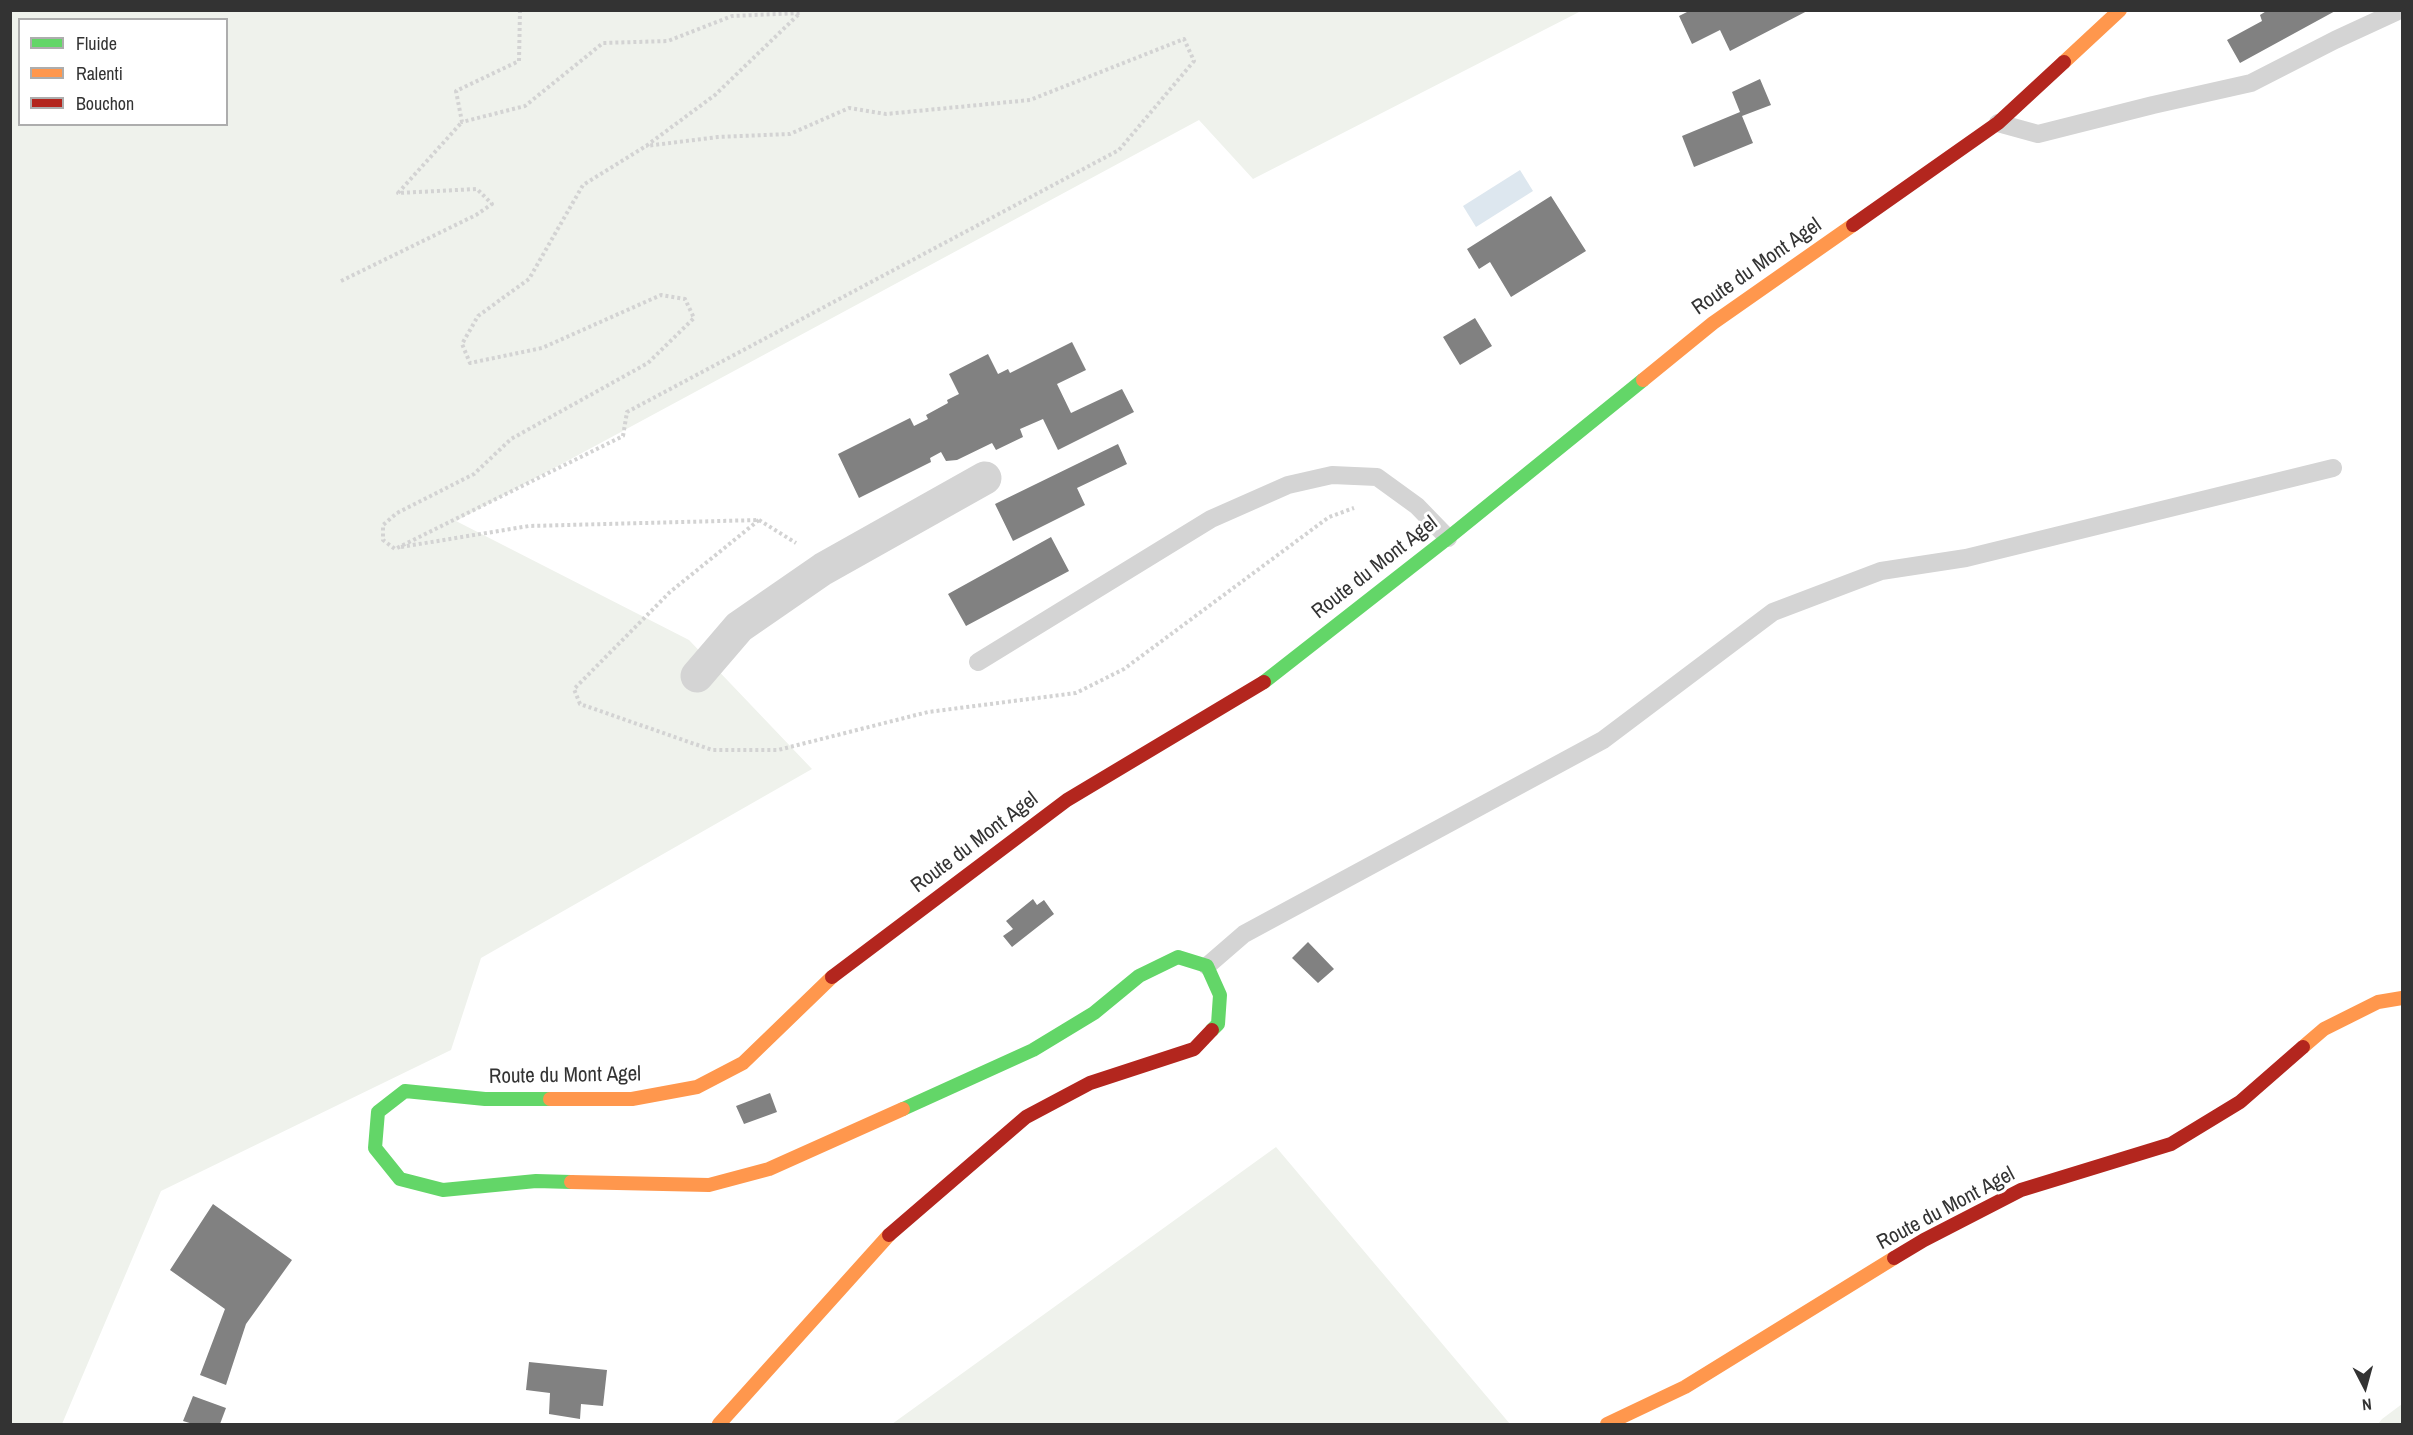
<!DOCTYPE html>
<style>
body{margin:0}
#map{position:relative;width:2413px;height:1435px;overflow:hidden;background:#fff;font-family:"Archivo Narrow",sans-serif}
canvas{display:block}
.frame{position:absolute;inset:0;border:12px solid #333;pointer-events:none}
.legend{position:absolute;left:18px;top:18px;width:210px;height:108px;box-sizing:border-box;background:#fff;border:2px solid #adadad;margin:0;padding:8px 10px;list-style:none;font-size:18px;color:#333}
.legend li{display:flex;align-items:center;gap:12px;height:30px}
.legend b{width:30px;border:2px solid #adadad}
.north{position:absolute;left:2335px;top:1357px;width:60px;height:60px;-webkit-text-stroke:4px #fff;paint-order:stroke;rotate:174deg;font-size:16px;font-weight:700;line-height:24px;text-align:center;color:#333}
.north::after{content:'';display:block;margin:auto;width:21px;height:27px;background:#333;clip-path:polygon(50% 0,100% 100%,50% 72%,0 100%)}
</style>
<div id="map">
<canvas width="2413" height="1435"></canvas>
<div class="frame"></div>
<ul class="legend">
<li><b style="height:8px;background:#63d668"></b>Fluide</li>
<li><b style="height:8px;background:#ff974d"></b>Ralenti</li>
<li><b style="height:8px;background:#b3261e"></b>Bouchon</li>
</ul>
<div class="north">N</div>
</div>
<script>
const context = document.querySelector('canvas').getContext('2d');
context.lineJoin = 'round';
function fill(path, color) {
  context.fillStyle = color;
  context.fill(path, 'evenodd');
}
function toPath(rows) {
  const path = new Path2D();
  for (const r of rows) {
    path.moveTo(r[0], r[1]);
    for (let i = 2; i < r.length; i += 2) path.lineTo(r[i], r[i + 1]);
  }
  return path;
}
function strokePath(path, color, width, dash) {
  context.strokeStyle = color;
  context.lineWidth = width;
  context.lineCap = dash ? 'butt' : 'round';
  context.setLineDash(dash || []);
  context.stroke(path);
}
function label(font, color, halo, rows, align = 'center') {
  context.font = font + ' "Archivo Narrow",sans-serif';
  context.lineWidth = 6;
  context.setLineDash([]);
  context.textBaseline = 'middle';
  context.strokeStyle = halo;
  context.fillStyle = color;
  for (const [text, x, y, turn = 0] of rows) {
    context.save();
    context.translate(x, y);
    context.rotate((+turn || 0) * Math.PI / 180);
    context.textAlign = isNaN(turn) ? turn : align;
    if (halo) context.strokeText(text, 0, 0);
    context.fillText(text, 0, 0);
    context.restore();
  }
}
const green = toPath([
 [10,11,1581,11,1253,179,1199,120,456,521,689,640,812,769,481,958,451,1050,161,1191,62,1424,10,1424],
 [20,20,226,20,226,124,20,124],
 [1276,1147,1510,1424,892,1424],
 [2402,1404,2402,1424,2378,1424,2382,1419]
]);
const water = toPath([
 [1520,170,1533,191,1476,227,1463,206]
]);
const building = toPath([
 [1691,10,1809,10,1730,51,1720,30,1692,44,1679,16],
 [2268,10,2337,10,2240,63,2227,40,2262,21,2260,15],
 [1760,79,1771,105,1742,116,1753,143,1694,167,1682,136,1740,112,1732,92],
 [1551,196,1586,251,1511,297,1490,262,1479,269,1467,249],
 [1475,318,1492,346,1460,365,1443,337],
 [1072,342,1086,370,1057,384,1071,413,1122,389,1134,412,1058,450,1043,419,1020,429,1023,437,996,450,992,443,957,460,946,461,941,452,930,458,931,462,859,498,838,454,910,418,914,426,928,419,926,415,948,403,947,400,959,394,949,374,988,354,998,374,1008,369,1010,373],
 [1118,444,1127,464,1077,488,1085,505,1013,541,995,504],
 [1051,537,1069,571,966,626,948,594],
 [1033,899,1037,905,1044,900,1054,914,1012,947,1003,936,1013,929,1006,921],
 [1308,942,1334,969,1318,983,1292,958],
 [770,1093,777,1112,744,1124,736,1106],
 [213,1204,292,1260,246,1324,226,1385,200,1375,225,1309,170,1270],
 [529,1362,607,1370,603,1406,581,1404,580,1419,549,1414,550,1393,526,1390],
 [193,1396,226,1408,220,1424,193,1424,183,1421]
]);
const path = toPath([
 [520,10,519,61,456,91,462,122,525,106,603,43,668,41,732,16,800,13,715,95,646,146,583,185,529,279,478,316,462,344,470,363,542,348,661,295,685,299,694,318,648,363,511,439,474,474,397,513,383,525,383,540,395,549,623,436,627,412,1119,150,1194,61,1184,39,1030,100,886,114,849,108,790,134,718,137,646,146],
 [341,281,476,215,492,204,477,189,398,193,462,122],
 [759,520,796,543],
 [401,547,529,526,759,520,670,592,574,689,580,704,712,750,778,750,928,712,1076,693,1124,669,1329,517,1354,508]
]);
const lane = toPath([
 [1998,123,2038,134,2153,105,2251,83,2335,40,2400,10],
 [978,662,1211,519,1288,485,1332,475,1377,477,1417,506,1448,538],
 [1207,966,1244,934,1603,740,1773,612,1881,571,1966,558,2333,468]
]);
const street = toPath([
 [697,676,739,627,823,569,985,478]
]);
const fast = toPath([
 [1264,682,1448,538,1643,380],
 [550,1099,485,1099,405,1091,378,1112,375,1148,400,1179,443,1190,536,1181,571,1182],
 [903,1109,1033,1050,1094,1013,1139,976,1178,957,1207,966,1220,995,1218,1024,1212,1030]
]);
const slow = toPath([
 [2064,62,2120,10],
 [1643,380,1713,323,1853,225],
 [2303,1047,2324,1029,2378,1002,2402,998],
 [550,1099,632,1099,697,1087,743,1063,832,977],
 [571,1182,709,1185,769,1169,903,1109],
 [719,1424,889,1235],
 [1607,1424,1685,1387,1894,1258]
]);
const jam = toPath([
 [1853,225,1998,123,2064,62],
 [832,977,1067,800,1264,682],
 [889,1235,1026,1117,1090,1083,1194,1049,1212,1030],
 [1894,1258,1924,1240,2021,1190,2171,1144,2240,1102,2303,1047]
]);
const streetNames = [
 ["Route du Mont Agel",1757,267,-35],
 ["Route du Mont Agel",1375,568,-38],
 ["Route du Mont Agel",975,843,-37],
 ["Route du Mont Agel",565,1076,-1],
 ["Route du Mont Agel",1946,1209,-28]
];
fill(green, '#eff2ec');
fill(water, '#dde7ef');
fill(building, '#818181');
strokePath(path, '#d3d3d3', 4, [3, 3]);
strokePath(lane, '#d4d4d4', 18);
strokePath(street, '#d4d4d4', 33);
strokePath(fast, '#63d668', 14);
strokePath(slow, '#ff974d', 14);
strokePath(jam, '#b3261e', 14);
label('21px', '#333', '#fff', streetNames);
</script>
